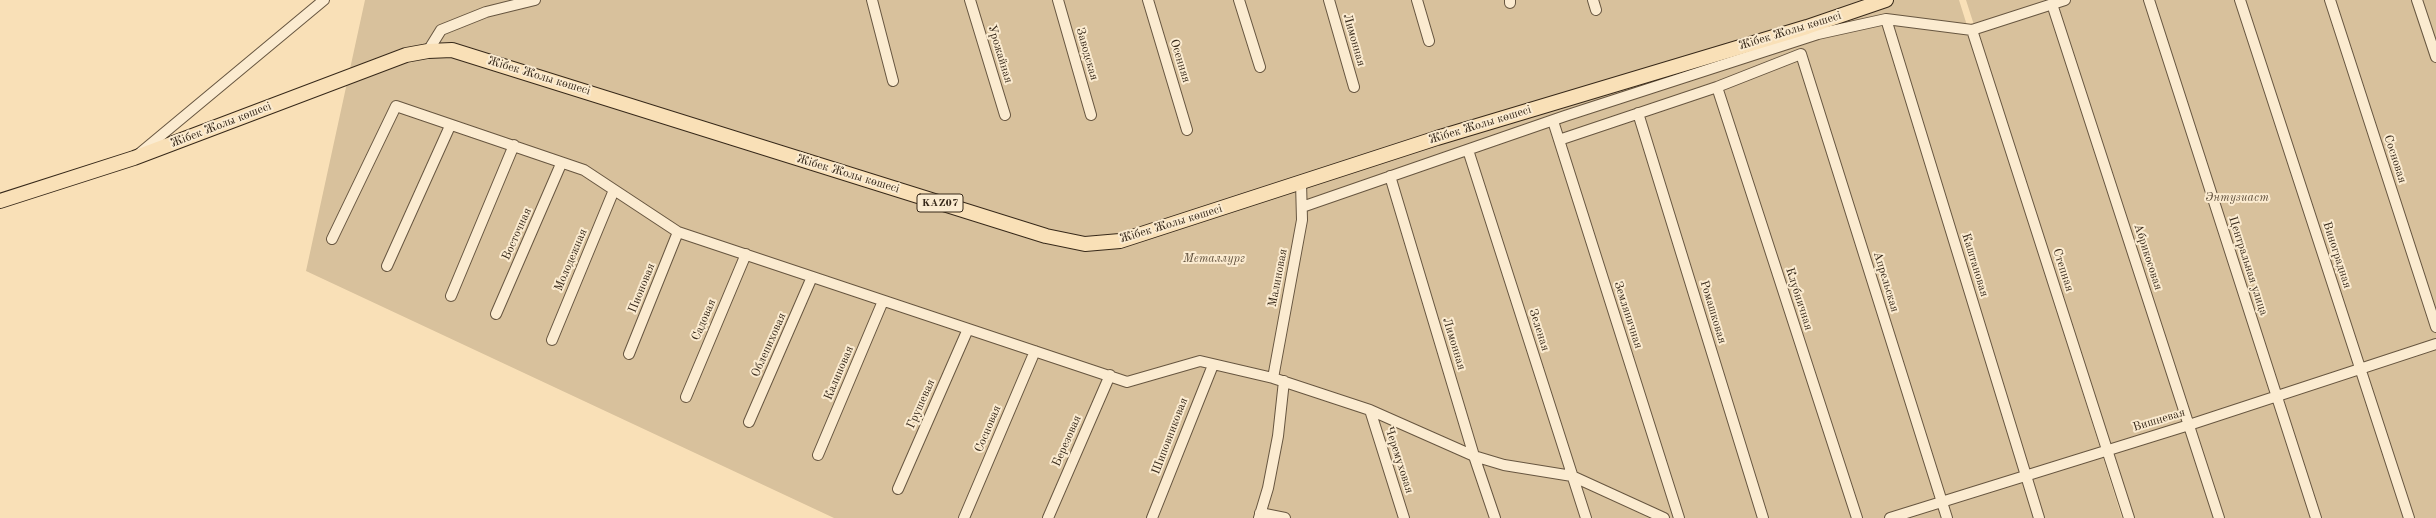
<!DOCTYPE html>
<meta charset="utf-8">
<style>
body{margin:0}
canvas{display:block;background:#f9e0b7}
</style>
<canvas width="2436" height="518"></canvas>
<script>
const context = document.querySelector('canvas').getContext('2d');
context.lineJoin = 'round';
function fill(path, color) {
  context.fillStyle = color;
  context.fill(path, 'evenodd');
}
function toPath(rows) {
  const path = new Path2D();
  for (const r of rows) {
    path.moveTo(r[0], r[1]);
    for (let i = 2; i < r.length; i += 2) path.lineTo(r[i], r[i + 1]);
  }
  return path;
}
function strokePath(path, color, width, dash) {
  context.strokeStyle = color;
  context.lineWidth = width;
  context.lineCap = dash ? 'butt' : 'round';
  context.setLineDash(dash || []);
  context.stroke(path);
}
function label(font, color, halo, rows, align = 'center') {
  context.font = font + ' "Old Standard TT",serif';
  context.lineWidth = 4;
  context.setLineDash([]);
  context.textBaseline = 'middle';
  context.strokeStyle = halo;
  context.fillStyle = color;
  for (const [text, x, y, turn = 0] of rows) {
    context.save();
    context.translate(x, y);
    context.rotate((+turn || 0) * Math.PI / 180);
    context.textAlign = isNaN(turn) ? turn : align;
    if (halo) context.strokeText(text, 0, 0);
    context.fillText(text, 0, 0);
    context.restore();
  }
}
const green = toPath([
 [365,0,1959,0,2122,518,834,518,306,271],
 [1966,0,2436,0,2436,518,2131,518]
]);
const minor = toPath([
 [872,0,893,81],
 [970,0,1005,115],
 [1058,0,1091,115],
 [1148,0,1187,130],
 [1239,0,1260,67],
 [1329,0,1354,87],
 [1417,0,1429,41],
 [1510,0,1510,3],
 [1593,0,1596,10],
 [2149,0,2316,518],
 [2240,0,2409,518],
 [2330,0,2436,327],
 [2417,0,2436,57],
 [2052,4,2219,518],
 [1886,19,2039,518],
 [1972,30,2129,518],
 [428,51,441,30,486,12,535,0],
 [1717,87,1857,518],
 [1638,113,1763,518],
 [1553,121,1679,518],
 [1559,140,1717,87,1801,54,1947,518],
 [1468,150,1586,518],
 [140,153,324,0],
 [1390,176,1474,456,1495,518],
 [1302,207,1565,116,1818,34,1886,19,1972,30,2065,0],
 [332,239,396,106,584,170,678,232,1127,382,1200,361,1273,378,1370,410,1474,456,1504,465,1572,476,1664,518],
 [387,266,450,126],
 [451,296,514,145],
 [496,314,561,164],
 [552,340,614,190],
 [629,354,678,232],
 [1273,378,1302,220,1301,182],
 [686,397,746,254],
 [1370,410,1404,518],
 [749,422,812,277],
 [818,455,883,301],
 [898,489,968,329],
 [1260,513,1285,518],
 [964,518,1035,351],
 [1048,518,1110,375],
 [1152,518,1213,365],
 [1259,518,1268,488,1278,436,1284,381],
 [1890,518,2189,425,2436,344]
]);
const highway = toPath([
 [0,201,134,158,406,55,428,51,452,50,1046,236,1085,244,1120,241,1437,138,1807,27,1886,0]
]);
const shields = [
 [940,203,46]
];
const shieldNames = [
 ["KAZ07",940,203]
];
const streetNames = [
 ["Жібек Жолы көшесі",1790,31,-17],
 ["Лимонная",1354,40,74],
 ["Урожайная",1000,54,73],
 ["Заводская",1087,54,74],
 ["Осенняя",1180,61,73],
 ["Жібек Жолы көшесі",539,76,17],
 ["Жібек Жолы көшесі",221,125,-21],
 ["Жібек Жолы көшесі",1480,125,-17],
 ["Сосновая",2395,159,72],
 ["Жібек Жолы көшесі",848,174,17],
 ["Жібек Жолы көшесі",1171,224,-17],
 ["Восточная",517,234,-66],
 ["Виноградная",2337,255,72],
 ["Абрикосовая",2148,257,72],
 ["Молодежная",571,260,-67],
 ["Каштановая",1975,265,73],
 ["Центральная улица",2248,266,72],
 ["Степная",2063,270,72],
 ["Малиновая",1278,278,-79],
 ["Апрельская",1886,282,73],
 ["Пионовая",642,288,-68],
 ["Клубничная",1799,299,72],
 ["Ромашковая",1713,312,73],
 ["Земляничная",1628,315,72],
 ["Садовая",704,320,-67],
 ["Зеленая",1539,330,72],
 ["Лимонная",1454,344,73],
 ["Облепиховая",769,345,-66],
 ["Калиновая",839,373,-67],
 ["Грушевая",921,404,-66],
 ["Вишневая",2159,420,-17],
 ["Сосновая",988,429,-67],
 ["Шиповниковая",1170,436,-69],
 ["Березовая",1067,441,-66],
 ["Черемуховая",1399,460,72]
];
const parkNames = [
 ["Энтузиаст",2237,198],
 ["Металлург",1214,259]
];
fill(green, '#d8c19c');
strokePath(minor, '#675640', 12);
strokePath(highway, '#362819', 16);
strokePath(minor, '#fbebd0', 10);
strokePath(highway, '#f9e0b7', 14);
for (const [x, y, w] of shields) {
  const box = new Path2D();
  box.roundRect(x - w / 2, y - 9, w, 18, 3);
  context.fillStyle = '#fbebd0';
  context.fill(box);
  strokePath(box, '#362819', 1);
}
label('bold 11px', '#362819', null, shieldNames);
label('12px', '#362819', '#fbebd0', streetNames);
label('italic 12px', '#5e4e3a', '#fbebd0', parkNames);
</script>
